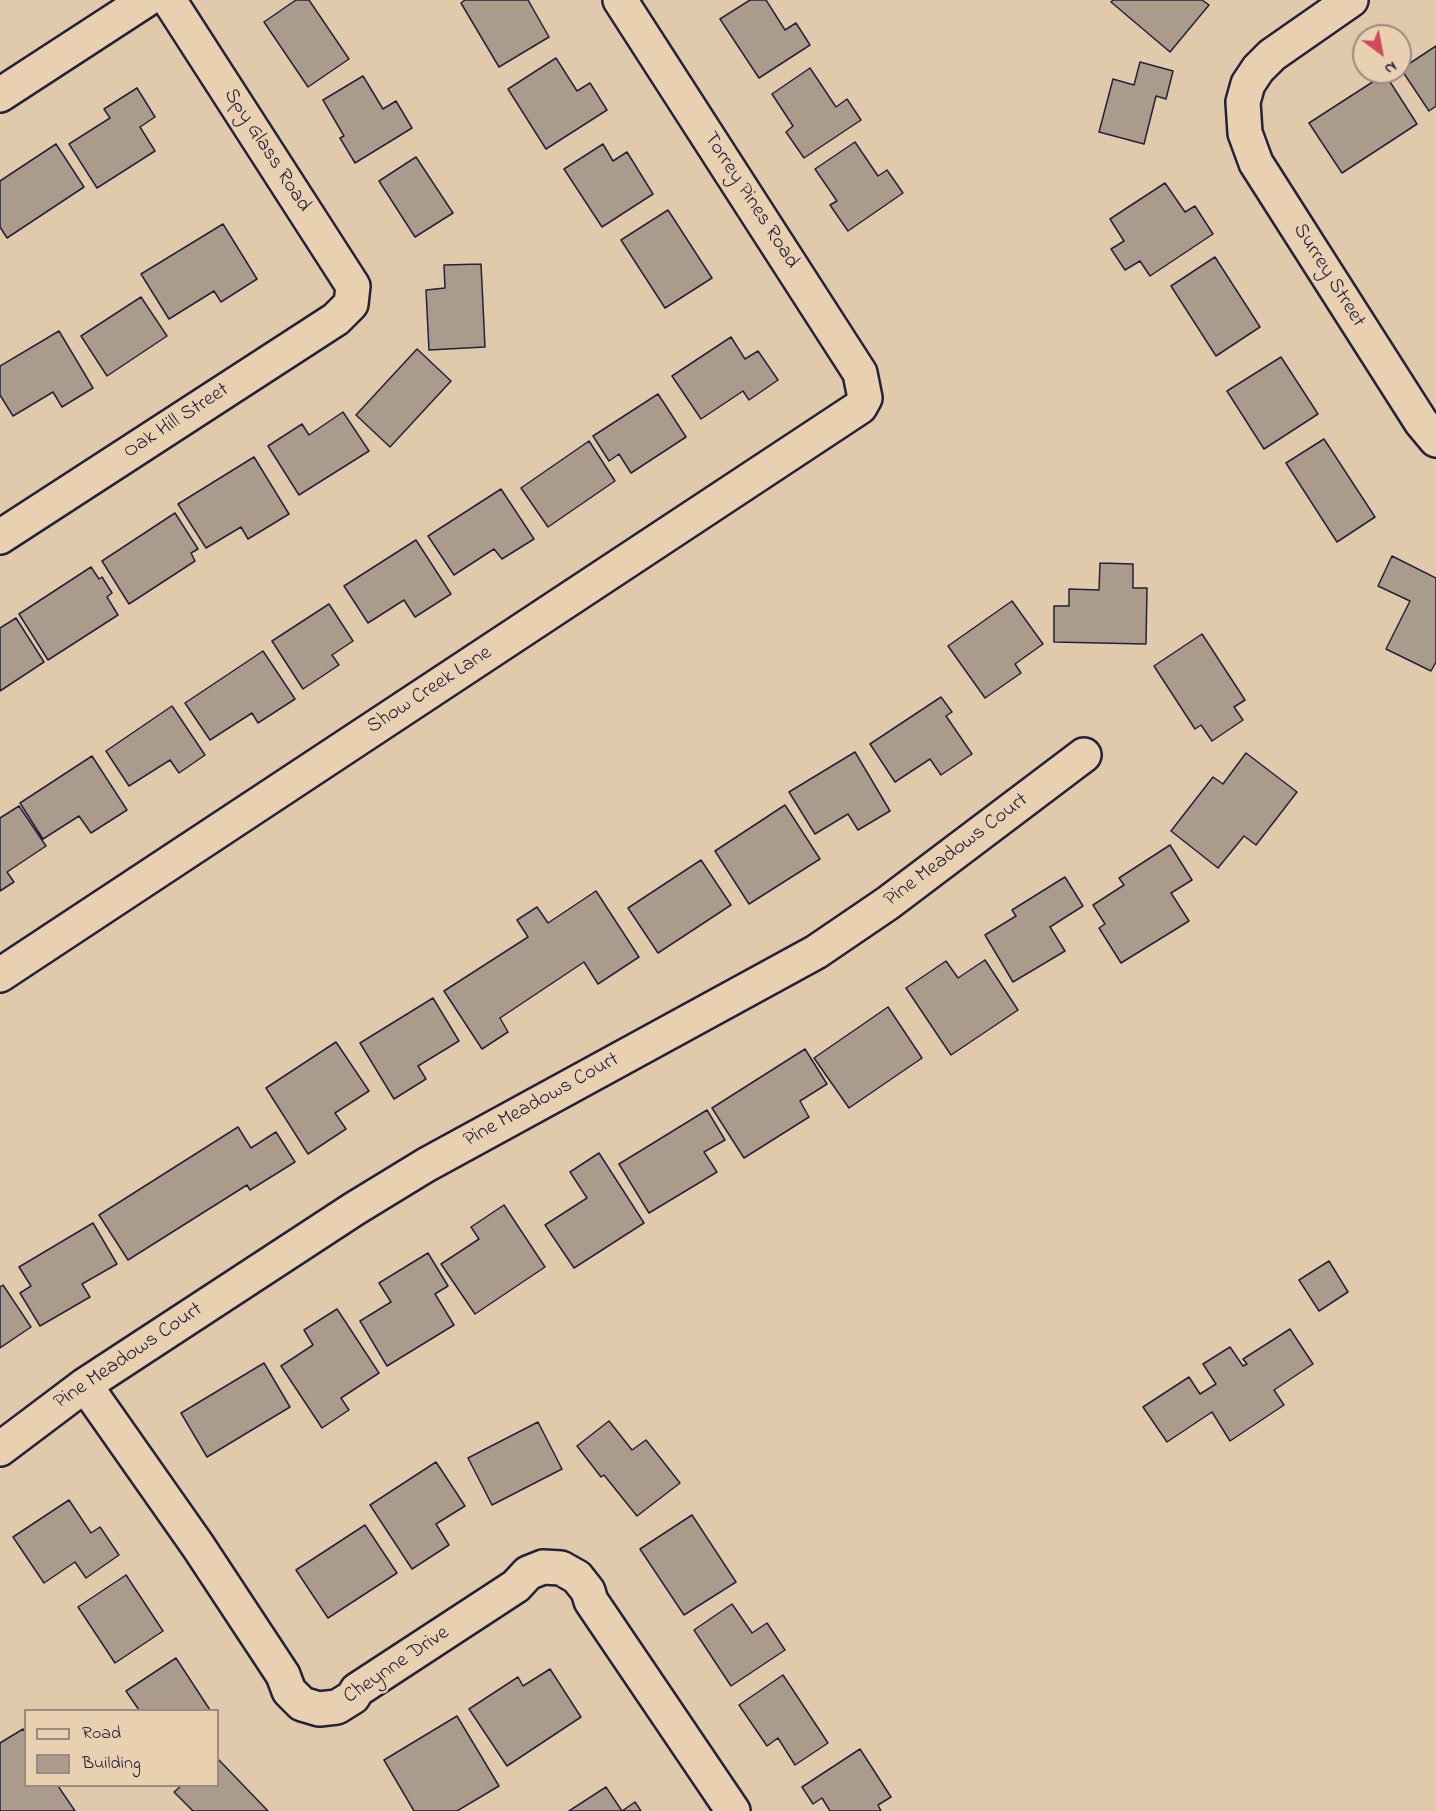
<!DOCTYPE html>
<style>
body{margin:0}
#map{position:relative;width:1436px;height:1811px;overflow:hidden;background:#e1c9ac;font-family:"Indie Flower",sans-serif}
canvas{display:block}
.legend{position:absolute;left:24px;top:1709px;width:195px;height:78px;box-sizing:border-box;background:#e9d0b1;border:2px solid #998a82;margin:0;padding:8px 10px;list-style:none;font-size:18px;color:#22223b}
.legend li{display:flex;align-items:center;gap:12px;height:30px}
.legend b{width:30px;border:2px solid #998a82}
.north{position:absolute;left:1352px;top:24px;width:60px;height:60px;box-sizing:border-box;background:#e9d0b1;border:2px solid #998a82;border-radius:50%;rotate:148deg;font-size:16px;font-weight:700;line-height:24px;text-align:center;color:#22223b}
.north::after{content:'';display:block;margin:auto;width:21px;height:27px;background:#d1495b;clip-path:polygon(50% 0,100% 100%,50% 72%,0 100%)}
</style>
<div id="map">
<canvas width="1436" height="1811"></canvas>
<ul class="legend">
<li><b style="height:8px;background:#e9d0b1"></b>Road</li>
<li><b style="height:16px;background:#ab9b8c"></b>Building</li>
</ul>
<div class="north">N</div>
</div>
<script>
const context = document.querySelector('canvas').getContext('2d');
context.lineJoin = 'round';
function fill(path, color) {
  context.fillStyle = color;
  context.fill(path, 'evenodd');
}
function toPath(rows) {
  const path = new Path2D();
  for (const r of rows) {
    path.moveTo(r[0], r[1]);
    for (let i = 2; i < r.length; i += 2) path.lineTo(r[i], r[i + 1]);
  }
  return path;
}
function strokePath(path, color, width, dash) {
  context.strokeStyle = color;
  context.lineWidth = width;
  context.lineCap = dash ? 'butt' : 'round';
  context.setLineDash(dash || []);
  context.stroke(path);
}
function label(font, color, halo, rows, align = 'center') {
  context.font = font + ' "Indie Flower",sans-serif';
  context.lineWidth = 4.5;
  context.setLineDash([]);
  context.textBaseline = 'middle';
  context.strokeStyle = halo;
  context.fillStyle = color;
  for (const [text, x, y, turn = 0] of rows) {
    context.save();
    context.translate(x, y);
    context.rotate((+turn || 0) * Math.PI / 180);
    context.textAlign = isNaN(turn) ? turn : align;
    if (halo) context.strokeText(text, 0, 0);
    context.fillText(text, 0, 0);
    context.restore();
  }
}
const building = toPath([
 [296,0,309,0,349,59,308,87,264,22,296,0],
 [465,0,528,0,549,37,499,67,461,3,465,0],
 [750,0,766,0,785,30,796,23,810,45,759,78,720,19,750,0],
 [1113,0,1202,0,1209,5,1170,52,1111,2,1113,0],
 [1436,46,1436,106,1429,111,1401,69,1436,46],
 [556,58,577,91,590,83,607,110,546,149,508,89,556,58],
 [1140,62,1173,71,1166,99,1156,96,1144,144,1099,132,1113,79,1134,85,1140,62],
 [810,68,836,107,847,99,861,120,804,158,786,132,793,126,772,94,810,68],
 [1385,74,1417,124,1342,173,1309,123,1385,74],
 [363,76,383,109,396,101,412,128,355,163,340,138,344,136,323,100,363,76],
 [137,88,155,117,140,127,155,151,97,188,69,144,110,118,104,109,137,88],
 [855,142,878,176,887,170,903,193,848,231,830,205,837,201,815,169,855,142],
 [56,144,84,187,7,238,0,227,0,181,56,144],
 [603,144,613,161,627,152,653,194,602,227,564,169,603,144],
 [416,157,453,213,415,237,379,181,416,157],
 [1165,183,1185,212,1195,206,1213,234,1150,276,1140,261,1125,270,1111,249,1124,241,1110,219,1165,183],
 [668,210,712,278,665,308,621,240,668,210],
 [223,224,257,279,221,302,214,291,169,319,141,274,223,224],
 [1215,257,1260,327,1216,356,1171,286,1215,257],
 [481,264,485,347,429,350,426,290,445,288,444,265,481,264],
 [141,297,167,336,107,376,81,336,141,297],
 [59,331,93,388,62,407,53,392,13,416,0,395,0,366,59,331],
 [731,337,745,359,758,351,778,380,749,400,743,391,701,419,672,376,731,337],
 [417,349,451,381,390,447,356,415,417,349],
 [1281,357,1318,414,1264,449,1227,391,1281,357],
 [658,394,686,437,631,473,619,454,609,461,593,436,658,394],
 [343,412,369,451,299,495,268,446,302,424,309,435,343,412],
 [1324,439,1375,517,1337,542,1286,463,1324,439],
 [589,441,615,481,548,527,521,488,589,441],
 [254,457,289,514,248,539,241,527,206,548,178,504,254,457],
 [501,489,534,539,502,559,494,549,454,575,428,536,501,489],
 [175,513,198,549,191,553,195,561,129,604,102,561,175,513],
 [416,540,451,594,415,617,404,600,368,623,344,586,416,540],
 [1392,556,1436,578,1436,662,1431,671,1386,649,1410,601,1378,586,1392,556],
 [1100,563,1133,564,1133,588,1147,588,1146,644,1054,642,1054,606,1069,606,1069,589,1099,590,1100,563],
 [91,567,99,579,102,577,112,593,107,597,118,615,48,660,19,614,91,567],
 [1012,601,1043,644,1015,664,1021,673,985,698,948,646,1012,601],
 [329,604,353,641,332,655,339,665,303,689,272,641,329,604],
 [16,618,44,662,0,691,0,628,16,618],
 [1202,634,1245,700,1234,707,1243,720,1212,741,1201,725,1195,729,1154,666,1202,634],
 [263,651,295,699,258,723,252,713,210,740,185,703,263,651],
 [941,697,952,712,946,716,972,754,941,775,930,759,895,782,870,744,941,697],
 [172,706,205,755,179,773,170,760,129,786,106,751,172,706],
 [855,752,890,811,858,830,848,814,815,834,789,792,855,752],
 [1246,753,1297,792,1256,845,1244,836,1218,868,1171,831,1213,777,1223,784,1246,753],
 [92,756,127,810,91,833,79,816,43,839,20,803,92,756],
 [785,805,820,859,749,904,715,851,785,805],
 [19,806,46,846,7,872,14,882,0,891,0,818,19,806],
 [1170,845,1192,880,1171,893,1189,921,1121,963,1099,928,1105,924,1093,905,1124,885,1119,878,1170,845],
 [701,860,731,905,658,953,628,908,701,860],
 [1065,877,1083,906,1050,927,1065,951,1013,982,985,935,1016,916,1012,910,1065,877],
 [596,891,639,957,598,984,584,962,500,1018,508,1032,482,1049,444,991,528,937,517,920,537,907,548,923,596,891],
 [985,960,1018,1010,951,1055,906,988,946,961,958,978,985,960],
 [433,998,459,1041,418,1066,426,1079,394,1099,360,1043,433,998],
 [888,1007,922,1058,849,1108,814,1058,888,1007],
 [336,1042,369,1091,335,1113,346,1129,308,1154,266,1088,336,1042],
 [805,1049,827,1084,800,1101,809,1117,744,1158,712,1108,805,1049],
 [707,1110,725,1140,704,1152,717,1172,649,1213,619,1164,707,1110],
 [238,1127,251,1148,276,1132,295,1162,250,1190,247,1185,128,1260,99,1215,238,1127],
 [599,1153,644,1223,574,1268,545,1225,587,1198,570,1172,599,1153],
 [504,1205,545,1267,475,1314,441,1264,479,1239,471,1227,504,1205],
 [93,1223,117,1264,82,1284,90,1297,40,1326,20,1293,31,1286,19,1267,93,1223],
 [428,1253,448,1286,435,1294,454,1325,387,1366,360,1321,391,1302,379,1283,428,1253],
 [1329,1261,1348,1292,1319,1311,1299,1280,1329,1261],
 [3,1285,31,1327,0,1348,0,1287,3,1285],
 [337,1309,379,1373,341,1398,349,1410,322,1428,281,1366,313,1345,304,1330,337,1309],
 [1290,1329,1313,1364,1274,1390,1284,1405,1230,1441,1212,1412,1167,1442,1143,1407,1189,1377,1200,1394,1216,1384,1203,1364,1230,1347,1243,1366,1247,1364,1243,1359,1290,1329],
 [264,1363,290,1407,207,1457,181,1413,264,1363],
 [609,1421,632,1450,646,1440,680,1483,637,1516,604,1475,601,1477,577,1446,609,1421],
 [538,1422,562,1469,492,1505,468,1458,538,1422],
 [436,1462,465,1506,436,1524,449,1545,412,1569,370,1505,436,1462],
 [69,1500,91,1533,100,1527,119,1555,86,1578,75,1562,44,1583,13,1537,69,1500],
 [692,1515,736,1582,684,1615,640,1549,692,1515],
 [365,1525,397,1573,328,1618,296,1570,365,1525],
 [126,1575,163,1631,115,1663,78,1607,126,1575],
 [732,1604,752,1633,767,1623,785,1650,731,1686,694,1630,732,1604],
 [176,1658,210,1710,139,1710,126,1691,176,1658],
 [550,1669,581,1717,507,1766,469,1709,518,1677,523,1686,550,1669],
 [783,1675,828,1743,795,1765,778,1738,767,1746,739,1705,783,1675],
 [457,1716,499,1786,457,1811,414,1811,384,1760,457,1716],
 [23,1729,26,1733,26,1786,58,1786,75,1811,0,1811,0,1743,23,1729],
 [860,1749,891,1797,878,1805,881,1811,830,1811,822,1798,813,1804,802,1787,860,1749],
 [218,1759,268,1811,193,1811,174,1792,181,1786,218,1786,218,1759],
 [606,1787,622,1811,635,1802,641,1811,569,1811,606,1787]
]);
const street = toPath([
 [1351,0,1272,55,1258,69,1248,84,1243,102,1245,133,1256,163,1421,422,1436,440],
 [0,95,146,0],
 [0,537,336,319,351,304,353,286,169,0],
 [0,975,860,407,865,398,860,373,620,0],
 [85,1385,198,1546,283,1675,289,1691,302,1704,319,1709,337,1707,353,1697,357,1690,516,1586,528,1573,543,1567,561,1568,577,1577,588,1591,591,1601,733,1811],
 [0,1449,85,1385,354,1209,426,1165,816,952,888,903,1084,755]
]);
const streetNames = [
 ["Spy Glass Road",266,151,57],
 ["Torrey Pines Road",750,201,57],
 ["Surrey Street",1328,276,58],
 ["Oak Hill Street",177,422,-33],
 ["Show Creek Lane",430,691,-33],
 ["Pine Meadows Court",957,851,-37],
 ["Pine Meadows Court",542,1101,-29],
 ["Pine Meadows Court",129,1357,-34],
 ["Cheynne Drive",397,1666,-34]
];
fill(building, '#ab9b8c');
strokePath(building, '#22223b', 1.5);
strokePath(street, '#22223b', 38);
strokePath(street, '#e9d0b1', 33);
label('21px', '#22223b', '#e9d0b1', streetNames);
</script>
